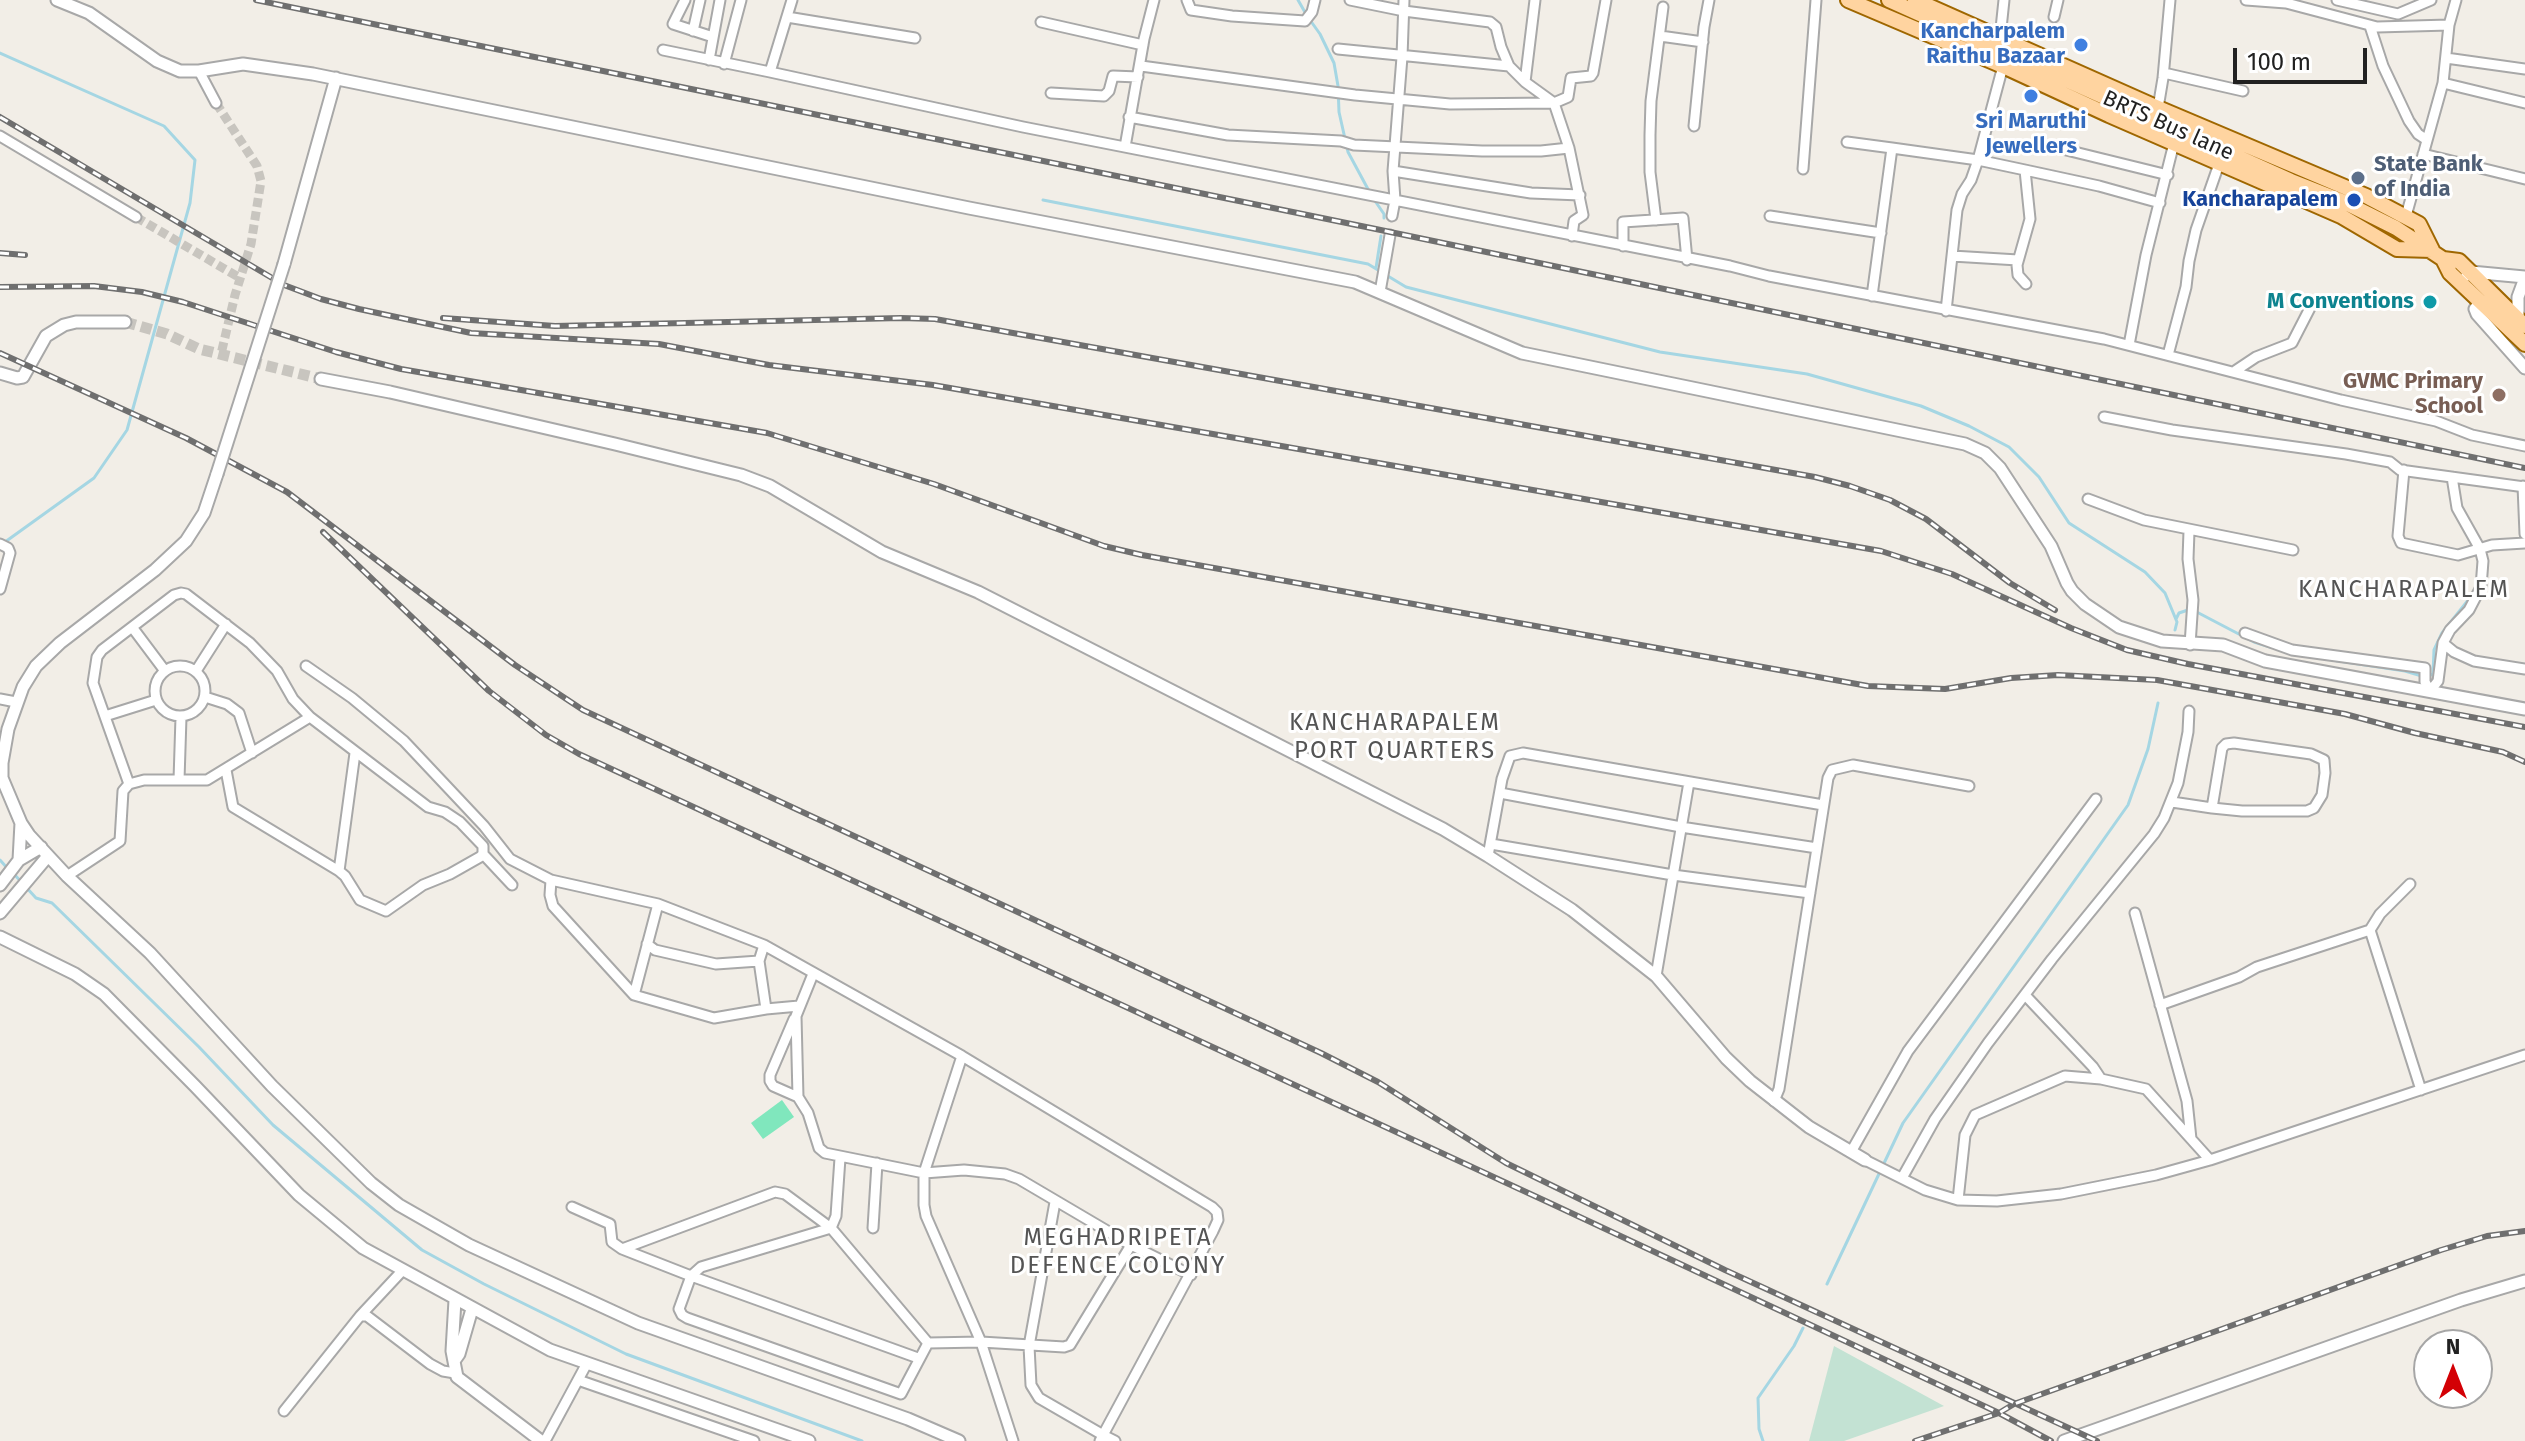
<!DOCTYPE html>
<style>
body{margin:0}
#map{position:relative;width:2525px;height:1441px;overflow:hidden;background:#f2eee7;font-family:"Fira Sans",sans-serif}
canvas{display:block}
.north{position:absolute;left:2413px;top:1329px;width:80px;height:80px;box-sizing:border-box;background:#fff;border:2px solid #a6a6a6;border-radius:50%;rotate:0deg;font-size:22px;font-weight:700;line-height:32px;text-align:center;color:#212121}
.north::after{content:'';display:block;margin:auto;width:28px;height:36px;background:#d30005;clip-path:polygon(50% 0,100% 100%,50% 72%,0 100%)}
.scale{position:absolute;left:2233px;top:48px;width:134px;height:36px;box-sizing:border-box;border:4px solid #212121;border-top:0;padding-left:10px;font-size:24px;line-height:28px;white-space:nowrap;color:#212121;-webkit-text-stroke:6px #fff;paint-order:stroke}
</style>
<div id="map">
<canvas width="2525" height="1441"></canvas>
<div class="north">N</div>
<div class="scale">100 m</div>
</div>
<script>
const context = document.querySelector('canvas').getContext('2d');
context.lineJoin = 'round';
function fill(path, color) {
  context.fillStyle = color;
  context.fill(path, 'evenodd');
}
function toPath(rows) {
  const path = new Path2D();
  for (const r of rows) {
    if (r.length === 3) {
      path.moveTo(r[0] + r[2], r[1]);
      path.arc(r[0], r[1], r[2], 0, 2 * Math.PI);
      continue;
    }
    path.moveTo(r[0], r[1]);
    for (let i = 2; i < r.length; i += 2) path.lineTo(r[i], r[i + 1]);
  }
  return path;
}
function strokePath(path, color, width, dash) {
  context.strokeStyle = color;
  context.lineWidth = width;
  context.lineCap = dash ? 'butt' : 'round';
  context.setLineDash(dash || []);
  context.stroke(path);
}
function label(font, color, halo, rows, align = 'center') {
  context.font = font + ' "Fira Sans",sans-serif';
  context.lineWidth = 6;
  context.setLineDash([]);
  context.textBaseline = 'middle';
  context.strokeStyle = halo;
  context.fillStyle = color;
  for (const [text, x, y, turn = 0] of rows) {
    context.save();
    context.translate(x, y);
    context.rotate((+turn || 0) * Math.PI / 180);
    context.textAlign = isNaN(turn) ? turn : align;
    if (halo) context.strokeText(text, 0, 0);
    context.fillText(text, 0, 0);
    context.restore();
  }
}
const wetland = toPath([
 [1834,1346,1944,1406,1844,1441,1809,1441]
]);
const pitch = toPath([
 [782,1100,794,1117,763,1139,751,1123]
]);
const stream = toPath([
 [1298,0,1306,14],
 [1310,20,1320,34,1334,63,1338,86,1339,112,1348,152,1369,191],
 [0,53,164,126,195,160,190,203,127,430,94,478,5,542],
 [1373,198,1384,214,1384,218],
 [1043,200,1368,264,1406,287,1660,352,1807,374,1921,406,1969,426,2009,447,2039,477,2069,523,2145,572,2165,593,2177,622,2175,630],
 [1376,268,1381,236],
 [2176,619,2179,613,2191,609,2254,642,2270,647],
 [2332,660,2405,671,2425,677,2433,674,2434,650,2442,633,2473,594],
 [0,860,8,869],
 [14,874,36,898,52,903,199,1047,273,1125,422,1250,484,1284,626,1354,862,1441],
 [1827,1284,1903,1123,2128,805,2148,749,2158,703],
 [1763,1441,1759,1429,1758,1398,1794,1346,1803,1328]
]);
const minorTunnel = toPath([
 [216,103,257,166,261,181,251,244,235,295,221,354],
 [136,217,240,278]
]);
const tertiaryTunnel = toPath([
 [125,322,167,334,199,349,321,379]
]);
const minor = toPath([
 [685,0,673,24,713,37],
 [1187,0,1191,10,1232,16,1305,21,1312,12,1315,0],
 [1350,0,1404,11,1490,22,1496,27,1501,47,1509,66],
 [1535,0,1525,82,1554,103,1569,148,1583,215,1574,221,1572,236],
 [2246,0,2286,3,2377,27,2449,25],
 [2337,0,2398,14,2431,0],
 [787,17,915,38],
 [2054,17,2058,0],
 [1041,22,1143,45],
 [2370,26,2383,66,2409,121,2418,134,2427,140],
 [693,31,700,0],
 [1660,36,1703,42],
 [2000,38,2004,0],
 [1338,49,1509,66,1525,82],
 [663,50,770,72,792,0],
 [2446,58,2525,69],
 [709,60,720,0],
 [724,64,741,0],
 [1141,66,1355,95,1450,104,1554,103,1568,97,1571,78,1591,76,1593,73,1606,0],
 [199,71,216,103],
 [770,72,1023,127,1730,266,1769,276,2104,339,2341,400,2436,421,2472,435,2525,446],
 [2164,73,2243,91],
 [2443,83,2525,103],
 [1051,93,1104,96,1109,91,1113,76,1138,77],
 [2158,108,2163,78,2170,0],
 [1129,117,1228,135,1341,141,1354,145,1482,151,1541,151,1569,148],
 [1694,126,1704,27,1709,0],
 [0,136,136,217],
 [1847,142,1892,148],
 [2050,146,2168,175],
 [1125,147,1144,39,1154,0],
 [2423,154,2525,179],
 [1803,169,1816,0],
 [2025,170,2099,186,2160,203],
 [1393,171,1531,193,1580,195],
 [1392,216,1395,200,1393,171,1402,57,1404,0],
 [1770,216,1881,233],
 [2406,216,2443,83,2449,25,2456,0],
 [1656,220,1650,172,1650,135,1651,101,1663,7],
 [1623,246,1623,222,1683,218,1687,260],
 [1952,256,2018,260],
 [1380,292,1390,235],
 [1872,296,1892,148,1978,160,2003,66],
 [1946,311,1957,210,1962,194,1971,180,1978,160,2025,170,2030,219,2017,265,2018,275,2026,284],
 [2129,345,2146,255,2174,143],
 [2168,355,2186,287,2189,261,2196,230,2219,164],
 [2235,371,2256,357,2292,343,2310,308],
 [2104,417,2172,430,2346,454,2390,462,2400,470,2525,487],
 [2404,470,2398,536,2401,543,2458,555,2492,545,2525,543],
 [2523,486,2525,534],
 [2088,499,2144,520,2293,550],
 [2189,531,2188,559,2193,600,2190,645],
 [0,544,8,548,10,553,0,589],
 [132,627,165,671],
 [2245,633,2292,650,2425,668,2425,682,2430,691,2438,681,2443,643,2450,630,2469,610,2481,587,2483,561,2480,549,2457,508,2452,477],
 [2443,643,2454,652,2474,661,2525,669],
 [180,691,25],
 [306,666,352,698,404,741,484,826,510,859,551,880,658,904,764,945,962,1056,1212,1207,1217,1212,1218,1220,1213,1231,1103,1435,1115,1441],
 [196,671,226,624],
 [205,697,227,704,239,713,252,753],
 [0,699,16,702],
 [105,716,156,700],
 [226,770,233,807,339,871,345,876,360,900,386,911,423,885,450,874,480,857,483,854,483,846,460,822,445,812,428,807,310,717],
 [179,780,181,717],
 [1500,793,1681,827,1817,848],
 [2172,802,2212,808,2242,811,2307,811,2314,808,2322,795,2325,773,2324,760,2311,754,2234,743,2226,744,2222,748,2212,808],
 [1491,844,1673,875,1810,893],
 [483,854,512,885],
 [1488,856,1502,779,1510,756,1523,753,1823,805],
 [339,871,355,753],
 [67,876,120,841,123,791,129,784,93,683,97,657,102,650,174,595,181,593,186,594,250,643,277,671,293,699,310,717,207,780,144,780,129,784],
 [551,880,550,895,553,906,634,995,714,1018,766,1009,759,961,764,945],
 [2410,884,2380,914,2370,930,2421,1090],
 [2135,913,2187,1101,2191,1139],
 [647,944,655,950,716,964,759,961],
 [813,974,796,1016,798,1097,808,1113,819,1148,825,1153,924,1173,964,1170,1005,1174,1019,1179,1131,1245,1191,1275],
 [1656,976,1689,782],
 [634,995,658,904],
 [2025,995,2093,1067,2101,1079],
 [2160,1005,2239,977,2257,967,2370,930],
 [766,1009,799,1006],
 [794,1019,770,1075,770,1081,773,1086,798,1097],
 [962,1056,924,1173,924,1205,926,1216,981,1342,1013,1441],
 [1774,1101,1779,1089,1828,778,1832,770,1853,765,1969,786],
 [1851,1152,1908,1051,2096,799],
 [840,1158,836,1216,831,1228,785,1194,775,1192,622,1249,691,1276,918,1358],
 [1865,1160,1925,1190,1958,1200,1997,1201,2061,1194,2156,1175,2210,1160,2525,1055],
 [1902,1178,1935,1119,1988,1043,2052,959,2154,834,2164,818,2178,783,2188,732,2189,711],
 [1958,1200,1965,1135,1975,1115,2065,1076,2101,1079,2146,1089,2210,1160],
 [1055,1202,1029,1346,1031,1385,1039,1398,1103,1435,1100,1441],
 [572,1207,610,1224,612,1242,622,1249],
 [873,1228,877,1163],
 [360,1316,402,1271],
 [928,1343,831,1228,701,1267,691,1276,679,1309,682,1315,687,1318,901,1394,928,1343,981,1342,1064,1347,1070,1345,1131,1245],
 [578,1380,754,1441],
 [284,1411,360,1316,367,1316,430,1364,443,1371,455,1373],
 [545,1441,586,1365]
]);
const tertiary = toPath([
 [57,0,89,13,157,61,180,71,199,71,243,64,313,74,969,208,1355,282,1522,353,1965,444,1985,453,2000,468,2051,546,2067,583,2072,591,2085,604,2119,627,2162,641,2223,645,2265,661,2525,709],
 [284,264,336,78],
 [2467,275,2471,272,2525,277],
 [2479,303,2475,309,2477,314,2525,368],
 [2518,319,2518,297,2525,278],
 [0,373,17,378,23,377,46,336,64,325,76,322,125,322],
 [321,379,390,392,615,444,741,475,770,486,882,552,978,592,1443,829,1488,856,1572,910,1656,976,1726,1058,1750,1081,1809,1127,1865,1160],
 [217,474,204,513,186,541,155,570,60,643,36,666,23,687,8,729,2,763,2,778,21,823,29,835,67,876,150,953,272,1086,371,1183,399,1205,469,1245,638,1323,908,1419,959,1441],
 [19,860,21,823],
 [0,885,19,860,41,847],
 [0,913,48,856],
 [0,937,75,974,104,994,195,1086,299,1195,363,1248,550,1350,809,1441],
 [455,1300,452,1351,457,1377,541,1441],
 [454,1361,459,1354,472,1309],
 [2064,1441,2461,1300,2525,1281]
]);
const primary = toPath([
 [1848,0,2003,66,2109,115,2341,216,2397,249,2432,250,2419,224,2366,196,2158,108,1915,0],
 [1889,0,2291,181,2344,202,2396,228,2443,259,2450,273,2525,344],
 [2443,259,2459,261,2525,326]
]);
const rail = toPath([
 [256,0,1371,228,2525,468],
 [0,117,284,285,321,299,359,309,471,333,659,344,769,365,933,385,1881,551,1952,574,2071,628,2127,650,2188,664,2525,727],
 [0,253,25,255],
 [0,287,94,286,142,292,183,302,336,352,401,369,767,433,934,484,1104,546,1142,555,1868,686,1945,689,2011,678,2058,675,2157,680,2345,714,2415,733,2503,752,2525,762],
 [443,318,555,326,901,318,935,319,1815,477,1850,486,1890,500,1926,519,2010,583,2055,610],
 [0,353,186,438,287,492,515,665,583,710,1321,1053,1378,1082,1506,1163,1725,1270,2097,1441],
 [323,532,489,691,546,735,579,754,1552,1204,1999,1413,2051,1441],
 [1915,1441,1999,1413,2014,1404,2441,1250,2487,1236,2525,1231]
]);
const tertiaryBridge = toPath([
 [217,474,284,264]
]);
const markers = [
 [2081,45,8,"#3f7fe0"],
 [2031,96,8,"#3f7fe0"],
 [2358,178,8,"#5c6f8a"],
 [2354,200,8,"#1a4fb4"],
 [2430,302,8,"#0f9aa8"],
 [2499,395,8,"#8d6e63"]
];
const shopNames = [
 ["Kancharpalem",2065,32],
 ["Raithu Bazaar",2065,57],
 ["Sri Maruthi",2031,122,"center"],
 ["Jewellers",2031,147,"center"]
];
const streetNames = [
 ["BRTS Bus lane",2168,126,24]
];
const serviceNames = [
 ["State Bank",2374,165],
 ["of India",2374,190]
];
const transitNames = [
 ["Kancharapalem",2338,200]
];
const cultureNames = [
 ["M Conventions",2414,302]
];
const educationNames = [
 ["GVMC Primary",2483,382],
 ["School",2483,407]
];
const neighbourhoodNames = [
 ["KANCHARAPALEM",2404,590],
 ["KANCHARAPALEM",1395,723],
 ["PORT QUARTERS",1395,751],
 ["MEGHADRIPETA",1118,1238],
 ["DEFENCE COLONY",1118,1266]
];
fill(wetland, '#c3e2d3');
fill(pitch, '#80e7bd');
strokePath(stream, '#a5d6e3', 3);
strokePath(minorTunnel, '#c8c5bf', 9, [9, 4.5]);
strokePath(tertiaryTunnel, '#c8c5bf', 11, [11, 5.5]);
strokePath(minor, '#a8a8a8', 13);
strokePath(tertiary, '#a8a8a8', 15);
strokePath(primary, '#9f6700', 18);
strokePath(minor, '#fff', 9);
strokePath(tertiary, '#fff', 11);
strokePath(primary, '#ffd4a0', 14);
strokePath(rail, '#6f6f6f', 6);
strokePath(rail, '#fff', 3, [9]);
strokePath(tertiaryBridge, '#a8a8a8', 15, []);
strokePath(tertiaryBridge, '#fff', 11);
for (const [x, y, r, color] of markers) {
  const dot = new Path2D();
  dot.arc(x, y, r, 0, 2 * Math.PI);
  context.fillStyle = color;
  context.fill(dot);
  strokePath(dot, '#fff', 3);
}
label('bold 22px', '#366cbe', '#fff', shopNames, 'right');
label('22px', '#212121', '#fff', streetNames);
label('bold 22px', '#4e5e75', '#fff', serviceNames, 'left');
label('bold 22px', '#164399', '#fff', transitNames, 'right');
label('bold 22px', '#0d838f', '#fff', cultureNames, 'right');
label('bold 22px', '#785e54', '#fff', educationNames, 'right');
context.letterSpacing = '2px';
label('24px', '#545454', '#fff', neighbourhoodNames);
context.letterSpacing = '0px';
</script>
